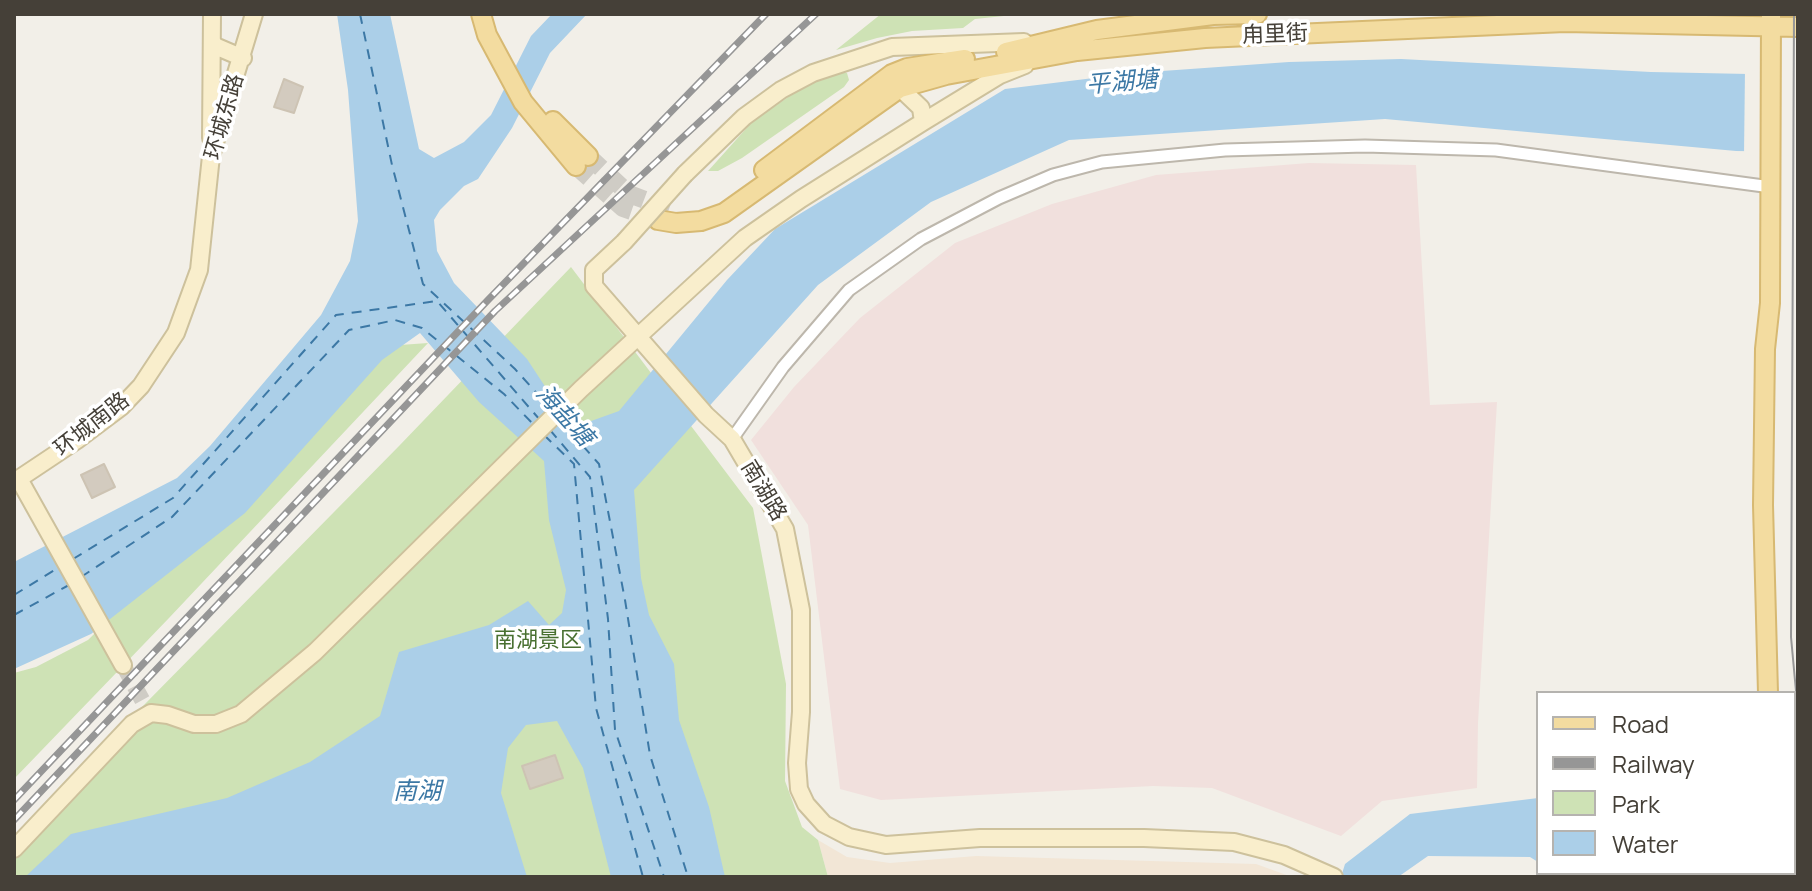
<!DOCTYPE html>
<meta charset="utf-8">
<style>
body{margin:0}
#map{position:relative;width:1812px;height:891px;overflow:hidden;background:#f2efe8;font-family:Manrope,sans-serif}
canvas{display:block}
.frame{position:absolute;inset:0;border:16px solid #454038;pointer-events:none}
.legend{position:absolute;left:1536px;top:691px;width:260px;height:184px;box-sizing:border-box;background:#fff;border:2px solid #b5b3af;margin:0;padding:10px 14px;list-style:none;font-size:24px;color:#454038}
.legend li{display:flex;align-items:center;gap:16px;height:40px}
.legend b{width:40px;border:2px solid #b5b3af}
</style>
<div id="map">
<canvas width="1812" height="891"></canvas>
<div class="frame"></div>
<ul class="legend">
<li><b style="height:10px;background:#f3dca0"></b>Road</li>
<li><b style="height:10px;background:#969696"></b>Railway</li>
<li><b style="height:22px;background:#cee2b5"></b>Park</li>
<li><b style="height:22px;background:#abcfe8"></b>Water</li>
</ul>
</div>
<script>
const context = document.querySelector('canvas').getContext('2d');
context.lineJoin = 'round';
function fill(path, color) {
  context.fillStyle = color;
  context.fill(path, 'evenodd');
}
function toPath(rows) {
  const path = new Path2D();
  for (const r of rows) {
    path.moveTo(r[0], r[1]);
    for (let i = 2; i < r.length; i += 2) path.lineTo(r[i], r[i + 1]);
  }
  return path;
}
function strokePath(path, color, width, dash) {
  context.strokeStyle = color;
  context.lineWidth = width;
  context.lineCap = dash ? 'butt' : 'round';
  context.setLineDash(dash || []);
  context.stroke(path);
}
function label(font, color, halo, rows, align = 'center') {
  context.font = font + ' Manrope,"Noto Sans SC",sans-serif';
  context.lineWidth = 7;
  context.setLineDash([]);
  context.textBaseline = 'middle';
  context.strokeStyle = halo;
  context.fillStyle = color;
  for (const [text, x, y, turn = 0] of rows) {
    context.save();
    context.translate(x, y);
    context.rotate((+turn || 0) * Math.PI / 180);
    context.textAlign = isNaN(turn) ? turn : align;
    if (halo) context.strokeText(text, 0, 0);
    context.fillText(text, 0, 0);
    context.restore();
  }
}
const commercial = toPath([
 [818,840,847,857,890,863,976,856,1256,864,1292,877,828,877]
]);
const medical = toPath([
 [1309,163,1416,165,1430,405,1497,402,1478,723,1477,788,1382,801,1341,836,1212,788,1153,786,881,800,840,789,808,525,751,440,794,387,860,318,955,243,1052,204,1156,175]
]);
const green = toPath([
 [881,14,1023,14,975,19,963,28,912,31,877,38,836,50],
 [836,71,847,73,849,80,844,87,742,158,718,171,708,171,753,121,822,74],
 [571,267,753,508,786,684,785,781,802,827,818,840,828,877,14,877,14,837,399,446],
 [428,343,169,618,14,779,14,673,36,667,88,640,386,346]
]);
const water = toPath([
 [337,14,390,14,419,149,434,158,464,142,491,115,531,36,552,14,587,14,550,53,512,128,478,179,464,186,440,210,434,220,437,251,454,283,527,359,548,391,580,425,619,411,727,280,775,229,1005,89,1134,73,1289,62,1401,59,1651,72,1798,75,1798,152,1736,151,1385,119,1069,140,931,202,818,285,634,490,641,578,649,615,674,664,679,720,709,807,725,877,611,877,583,768,557,721,526,725,508,748,501,793,527,877,25,877,71,834,227,798,310,762,380,716,399,652,489,625,528,601,549,625,562,613,566,590,549,520,544,461,479,402,420,333,382,360,245,513,91,634,14,669,14,562,177,478,210,446,321,315,350,261,358,221,348,90],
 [1794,779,1798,779,1798,877,1559,877,1554,873,1794,873],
 [1538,798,1538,862,1530,857,1428,856,1398,877,1341,877,1345,864,1410,814]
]);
const pier = toPath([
 [1745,70,1798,71,1798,156,1744,155]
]);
const ferry = toPath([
 [360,14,392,165,423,284,515,369,550,408],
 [559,419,599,464,625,600,650,755,688,877],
 [550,430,590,477,608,619,615,730,664,877],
 [544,435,574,464,596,708,643,877],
 [73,559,173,498,336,315,437,301,540,420],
 [81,577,172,517,349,330,395,320,422,328,504,394,534,425],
 [14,595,61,566],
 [14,615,69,585]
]);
const building = toPath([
 [284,79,303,87,294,113,274,107,284,79],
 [104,464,115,487,92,498,81,475,104,464],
 [555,755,563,778,530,789,522,766,555,755]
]);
const secondaryTunnel = toPath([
 [123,665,145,705]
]);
const primaryTunnel = toPath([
 [588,156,629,194,669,209],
 [576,166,623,208,658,220]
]);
const street = toPath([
 [732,439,783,367,849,290,921,239,999,198,1053,175,1102,162,1225,150,1365,146,1496,150,1771,187]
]);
const secondary = toPath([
 [212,41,215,46,243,58],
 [900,88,921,108,923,122],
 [211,138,212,14],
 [685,174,744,117,781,90,813,73,892,47,1024,42],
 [624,242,594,270,594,286,706,415,732,439,785,529,801,610,801,712,797,763,799,789,806,804,824,824,849,837,886,845,980,838,1144,838,1234,842,1284,855,1334,877],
 [19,479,123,665],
 [14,482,77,440,121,407,141,386,176,333,199,270,211,156,254,14],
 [14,849,132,724,151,713,168,715,194,724,216,724,241,714,315,652,581,389,745,238,801,199,923,122,1000,75,1025,65]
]);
const primary = toPath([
 [481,14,487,35,523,102,576,166],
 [1006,52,1097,30,1213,15,1257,14],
 [553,121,588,156],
 [764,170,892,74,907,68,965,59],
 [658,220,676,223,701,221,724,213,900,88,946,75,1077,51,1205,38,1565,22,1798,27],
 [1768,693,1763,505,1765,349,1770,303,1771,16],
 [1794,810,1798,822]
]);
const tram = toPath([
 [1794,14,1791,637,1798,713],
 [1794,735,1798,754]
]);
const rail = toPath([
 [14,800,488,300,766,14],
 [14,820,495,311,816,14]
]);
const secondaryBridge = toPath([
 [624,242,685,174]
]);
const streetNames = [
 ["甪里街",1275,35,-2],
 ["环城东路",225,117,-74],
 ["环城南路",92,425,-38],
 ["南湖路",763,491,59]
];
const parkNames = [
 ["南湖景区",538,641]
];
const waterNames = [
 ["平湖塘",1122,83,-5],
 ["海盐塘",564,416,48],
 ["南湖",417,792]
];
fill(commercial, '#f2e6d6');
fill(medical, '#f1e0dd');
fill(green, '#cee2b5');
fill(water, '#abcfe8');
fill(pier, '#f2efe8');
strokePath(ferry, '#3c78a5', 2, [10, 8]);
fill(building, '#d3cbbf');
strokePath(building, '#cdc3b3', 2);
strokePath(secondaryTunnel, '#cfccc5', 16, [16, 8]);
strokePath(primaryTunnel, '#cfccc5', 18, [18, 9]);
strokePath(street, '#bdb7ac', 15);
strokePath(secondary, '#cdc19c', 20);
strokePath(primary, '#d7b972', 22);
strokePath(street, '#fff', 11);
strokePath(secondary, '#f9eecc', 16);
strokePath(primary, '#f3dca0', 18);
strokePath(tram, '#969696', 2);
strokePath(rail, '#969696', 7);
strokePath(rail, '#fff', 4, [12]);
strokePath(secondaryBridge, '#cdc19c', 20, []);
strokePath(secondaryBridge, '#f9eecc', 16);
label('22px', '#454038', '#fff', streetNames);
label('22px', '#497031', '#fff', parkNames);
label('italic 24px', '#3c78a5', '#fff', waterNames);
</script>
